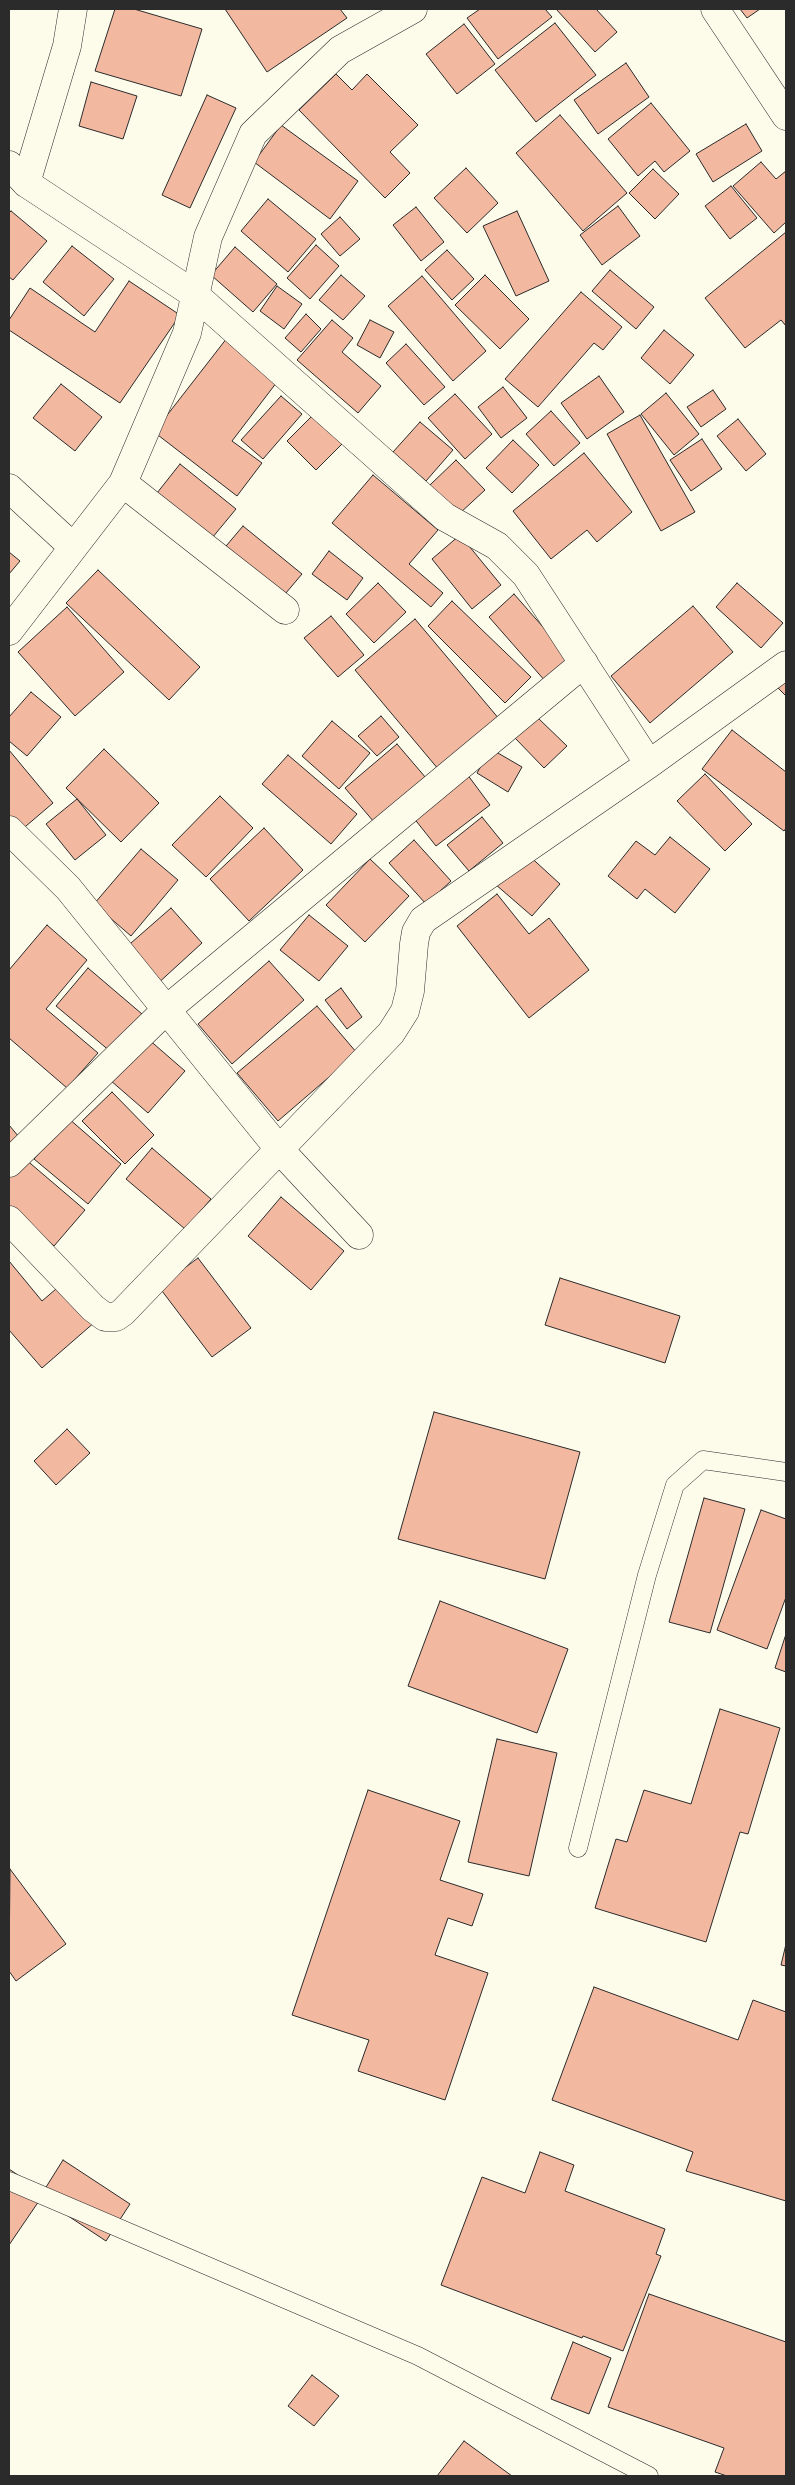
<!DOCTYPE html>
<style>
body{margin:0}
#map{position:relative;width:795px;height:2485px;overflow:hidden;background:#fdfbea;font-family:"PT Sans Narrow",sans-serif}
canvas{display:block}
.frame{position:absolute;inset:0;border:10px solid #2b2b2b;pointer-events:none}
</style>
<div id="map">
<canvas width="795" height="2485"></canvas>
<div class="frame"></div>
</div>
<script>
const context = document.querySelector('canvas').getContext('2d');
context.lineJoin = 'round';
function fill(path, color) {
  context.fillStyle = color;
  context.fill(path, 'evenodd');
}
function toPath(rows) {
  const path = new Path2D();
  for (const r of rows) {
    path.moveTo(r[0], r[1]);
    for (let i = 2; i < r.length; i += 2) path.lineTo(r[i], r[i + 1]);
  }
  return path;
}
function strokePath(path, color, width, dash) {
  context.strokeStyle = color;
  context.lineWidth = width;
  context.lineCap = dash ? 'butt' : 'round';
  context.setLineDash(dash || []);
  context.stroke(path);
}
const building = toPath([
 [115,9,134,9,202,29,181,96,95,71,115,9],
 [225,9,340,9,347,18,267,72,225,9],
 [480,9,545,9,552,17,498,59,467,18,480,9],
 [556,9,596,9,617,32,595,52,556,9],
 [740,9,760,9,747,18,740,9],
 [555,23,596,75,536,122,495,70,555,23],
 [464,24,495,64,457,94,426,54,464,24],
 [626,63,649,97,598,134,574,100,626,63],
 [336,74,352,90,367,74,418,125,390,152,410,173,385,198,299,110,336,74],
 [91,82,137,96,123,139,79,126,91,82],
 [207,95,236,108,190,208,162,195,207,95],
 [651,103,690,151,664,172,655,161,638,176,608,139,651,103],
 [560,115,627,193,583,231,516,153,560,115],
 [746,124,762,151,713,182,696,154,746,124],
 [281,125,358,181,330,219,254,162,281,125],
 [761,162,776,179,786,171,786,222,774,233,733,186,761,162],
 [466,168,498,203,467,233,434,198,466,168],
 [653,169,679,194,655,219,629,193,653,169],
 [731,186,757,218,730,239,705,206,731,186],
 [268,199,316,239,288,272,241,231,268,199],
 [618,206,640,236,602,265,580,235,618,206],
 [416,207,444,242,421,261,393,225,416,207],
 [11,211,47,241,13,280,9,277,9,213,11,211],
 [517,211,549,281,516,296,483,226,517,211],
 [340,217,360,239,340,256,321,234,340,217],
 [786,232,786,326,781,320,745,348,705,298,786,232],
 [316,245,339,266,310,299,287,278,316,245],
 [72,246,114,279,84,316,43,282,72,246],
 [235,247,277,284,253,312,211,275,235,247],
 [447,250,474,279,452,300,425,270,447,250],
 [610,270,654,307,636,329,592,291,610,270],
 [341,275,365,296,343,320,319,300,341,275],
 [485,275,529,319,500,349,455,305,485,275],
 [422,276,486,351,453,381,388,306,422,276],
 [129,281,180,315,120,403,9,330,9,320,30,288,95,332,129,281],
 [277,286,302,304,284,329,260,311,277,286],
 [581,292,622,327,603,350,594,343,538,407,505,379,581,292],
 [306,314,321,329,301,352,285,338,306,314],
 [332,320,353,338,342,352,381,386,358,413,297,360,332,320],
 [370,320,394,332,380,358,357,345,370,320],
 [664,330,694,355,670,384,641,358,664,330],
 [227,338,280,378,232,441,262,463,237,496,154,432,227,338],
 [406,344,445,387,424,405,386,363,406,344],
 [599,376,624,412,587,439,561,403,599,376],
 [61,384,102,417,75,451,33,418,61,384],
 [503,387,527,418,501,438,478,407,503,387],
 [713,390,726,409,701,427,687,407,713,390],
 [666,393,699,434,674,455,641,414,666,393],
 [455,394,492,434,465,459,428,418,455,394],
 [281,396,302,414,263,459,241,440,281,396],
 [551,411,580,443,554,466,526,434,551,411],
 [314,414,343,443,316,470,287,441,314,414],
 [640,415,695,512,661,531,607,434,640,415],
 [738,419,766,454,746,471,717,436,738,419],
 [420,422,453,450,426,481,393,452,420,422],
 [702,439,722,469,691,491,670,460,702,439],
 [513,440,539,465,512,493,486,468,513,440],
 [584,453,632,512,597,542,587,530,551,559,513,511,584,453],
 [456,460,485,490,459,514,430,485,456,460],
 [180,464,236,509,212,538,157,493,180,464],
 [373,475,438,530,409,564,443,593,431,607,332,523,373,475],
 [243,526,302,574,280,600,221,552,243,526],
 [460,535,501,585,472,609,432,559,460,535],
 [329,551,363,578,347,600,312,574,329,551],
 [9,552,20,561,9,574,9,552],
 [98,570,200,667,169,700,66,603,98,570],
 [378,583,406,612,374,643,346,614,378,583],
 [737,583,783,623,761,648,716,607,737,583],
 [514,594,572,660,546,682,489,617,514,594],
 [452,601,531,677,505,703,428,626,452,601],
 [693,606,733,652,650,723,611,676,693,606],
 [67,607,124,672,75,716,18,652,67,607],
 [331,616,364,655,338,677,304,638,331,616],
 [415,619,500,720,439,770,355,670,415,619],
 [786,678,786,696,777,687,786,678],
 [31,692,61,717,27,756,9,741,9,717,31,692],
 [381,716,399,737,377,756,358,736,381,716],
 [537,717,567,746,544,768,515,738,537,717],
 [332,721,370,753,339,789,302,756,332,721],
 [732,730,786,772,786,828,784,831,702,769,732,730],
 [397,744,426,778,374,822,345,788,397,744],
 [104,749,159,803,121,842,66,788,104,749],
 [491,749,522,767,508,792,477,773,491,749],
 [9,750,53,803,19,832,9,819,9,750],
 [288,755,357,814,331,844,262,784,288,755],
 [464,770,490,805,436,846,409,812,464,770],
 [705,774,752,824,725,851,677,801,705,774],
 [220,796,253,828,206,877,172,845,220,796],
 [77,799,106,835,75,860,46,824,77,799],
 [482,817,503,843,469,871,447,845,482,817],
 [264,828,303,870,249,921,210,879,264,828],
 [670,837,710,869,675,913,645,889,637,899,608,876,636,841,655,855,670,837],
 [414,840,451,881,426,904,389,863,414,840],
 [141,849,178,880,131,936,94,904,141,849],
 [525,852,560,884,532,916,495,884,525,852],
 [370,859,409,896,365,942,326,905,370,859],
 [497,894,529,934,549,918,589,970,529,1018,457,926,497,894],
 [171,908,202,943,155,986,123,950,171,908],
 [309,915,348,946,319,981,280,950,309,915],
 [47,925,87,960,46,1009,98,1053,67,1088,9,1038,9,970,47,925],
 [269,961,304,1000,232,1064,198,1024,269,961],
 [88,968,142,1014,111,1052,56,1006,88,968],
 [341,988,362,1017,347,1029,325,1000,341,988],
 [317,1006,357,1053,278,1121,237,1073,317,1006],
 [147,1038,185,1071,148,1113,110,1080,147,1038],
 [112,1092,154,1135,125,1164,82,1121,112,1092],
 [68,1118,121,1164,88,1204,34,1159,68,1118],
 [9,1125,24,1143,9,1155,9,1125],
 [152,1148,211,1199,185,1229,126,1179,152,1148],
 [24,1158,85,1210,54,1246,9,1207,9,1176,24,1158],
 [281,1197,344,1251,311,1290,248,1236,281,1197],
 [198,1258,251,1328,212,1357,159,1287,198,1258],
 [9,1261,42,1301,63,1283,96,1321,42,1368,9,1330,9,1261],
 [560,1278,680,1316,665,1363,545,1325,560,1278],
 [434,1412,580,1452,545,1579,398,1539,434,1412],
 [67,1429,90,1453,56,1485,34,1461,67,1429],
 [704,1498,745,1509,710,1633,669,1622,704,1498],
 [761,1510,786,1519,786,1597,767,1649,717,1630,761,1510],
 [440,1601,568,1649,537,1733,408,1686,440,1601],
 [786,1634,786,1672,775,1668,786,1634],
 [720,1709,780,1728,748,1834,740,1832,706,1942,595,1908,616,1839,627,1842,644,1790,691,1804,720,1709],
 [497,1739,557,1753,529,1876,468,1862,497,1739],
 [368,1790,460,1821,440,1880,483,1894,472,1926,448,1918,435,1955,488,1973,445,2100,358,2071,369,2040,292,2015,368,1790],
 [10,1869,66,1944,16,1981,9,1971,10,1869],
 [786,1944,786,1966,781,1965,786,1944],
 [594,1987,738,2040,753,2000,786,2012,786,2201,686,2171,693,2152,552,2100,594,1987],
 [540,2152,574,2165,565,2191,665,2229,656,2254,661,2256,623,2351,583,2336,582,2338,441,2285,482,2177,525,2193,540,2152],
 [63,2160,130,2204,106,2241,41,2198,9,2245,9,2169,43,2192,63,2160],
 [649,2294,786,2342,786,2476,727,2476,715,2472,724,2448,608,2407,649,2294],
 [573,2342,611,2358,589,2414,551,2399,573,2342],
 [312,2375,339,2396,314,2426,288,2406,312,2375],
 [464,2441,512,2476,437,2476,464,2441]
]);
const service = toPath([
 [578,1848,647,1575,675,1485,703,1460,786,1472],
 [9,2181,418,2356,649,2476]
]);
const minor = toPath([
 [715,9,786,116],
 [9,165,26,183,194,294,445,517,497,546,526,575,649,764],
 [26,183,67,46,73,9],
 [123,483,285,610],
 [9,488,73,547],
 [9,631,123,483,187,333,208,237,253,134,340,50,413,9],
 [9,830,68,888,279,1149,359,1235],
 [9,1163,166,1010,584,663],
 [9,1220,93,1308,105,1317,116,1317,123,1312,391,1033,405,1011,410,991,414,944,416,932,423,920,649,764,786,665]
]);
fill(building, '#f2b8a0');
strokePath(building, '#2b2b2b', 1);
strokePath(service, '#2b2b2b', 19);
strokePath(minor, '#2b2b2b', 29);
strokePath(service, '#fdfbea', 18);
strokePath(minor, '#fdfbea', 28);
</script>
